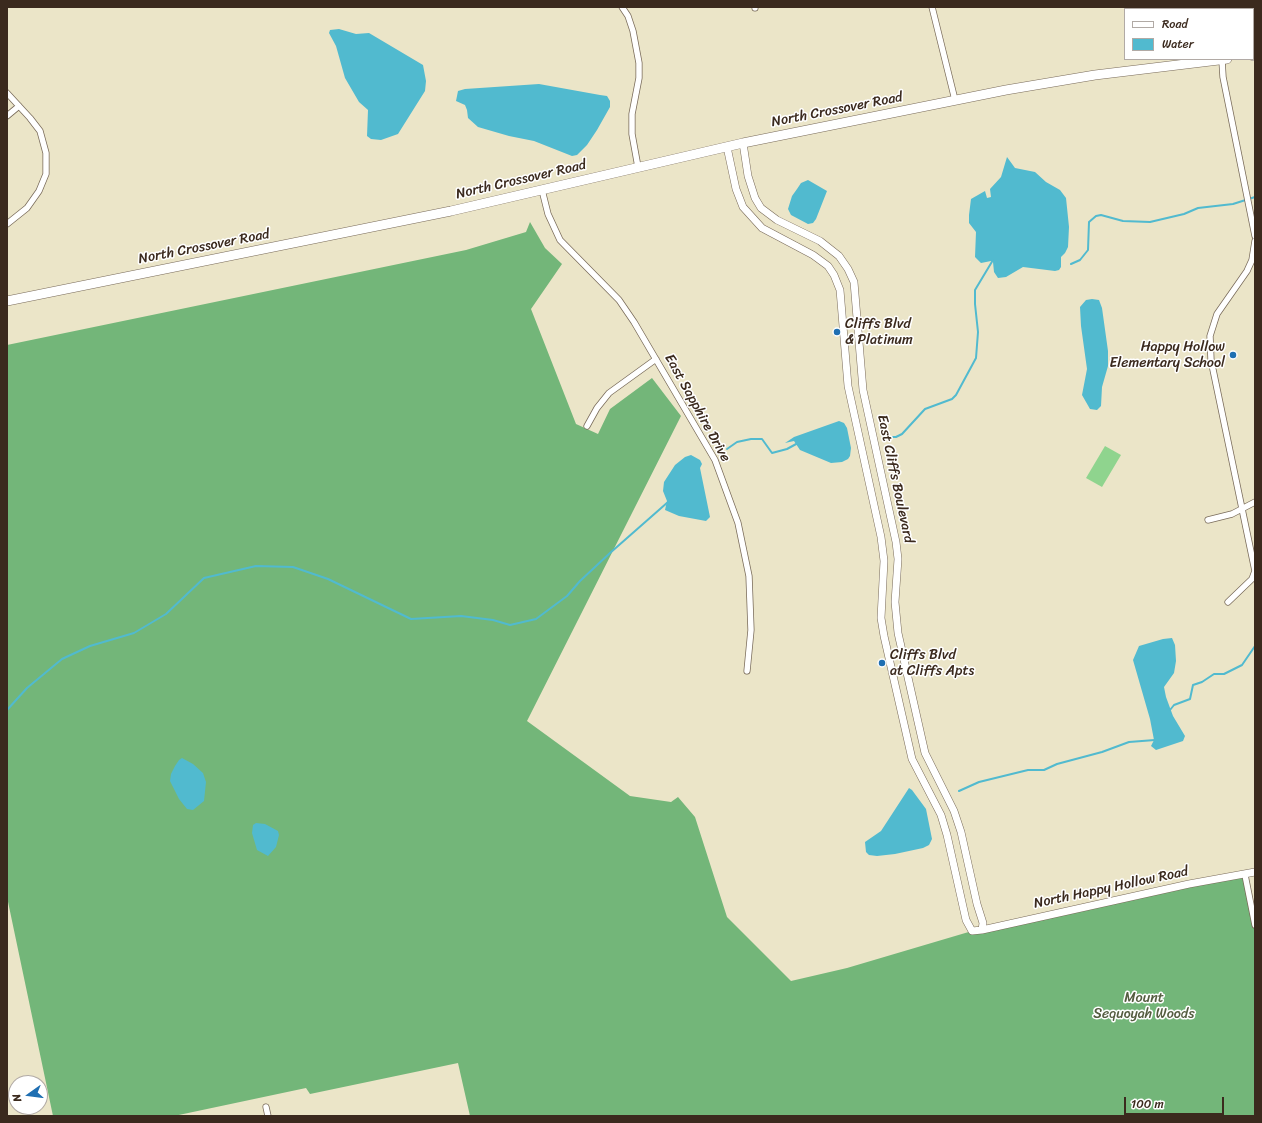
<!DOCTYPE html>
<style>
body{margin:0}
#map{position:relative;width:1262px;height:1123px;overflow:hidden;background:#ebe5c8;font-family:Sriracha,sans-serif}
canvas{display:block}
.frame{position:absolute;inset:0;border:8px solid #3b2a1e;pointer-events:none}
.legend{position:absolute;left:1124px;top:8px;width:130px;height:52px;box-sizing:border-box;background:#fff;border:1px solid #b1aaa5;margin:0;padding:5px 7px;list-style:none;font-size:12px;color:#3b2a1e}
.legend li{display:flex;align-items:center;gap:8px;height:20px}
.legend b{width:20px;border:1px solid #b1aaa5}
.north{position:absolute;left:8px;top:1075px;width:40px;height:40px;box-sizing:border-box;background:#fff;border:1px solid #b1aaa5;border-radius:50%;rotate:256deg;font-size:11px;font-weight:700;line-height:16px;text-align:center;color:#3b2a1e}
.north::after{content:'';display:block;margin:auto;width:14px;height:18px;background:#1f6fb2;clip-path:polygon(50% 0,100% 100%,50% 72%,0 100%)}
.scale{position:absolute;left:1124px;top:1097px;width:100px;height:18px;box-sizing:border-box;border:2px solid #3b2a1e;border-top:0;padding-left:5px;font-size:12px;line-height:14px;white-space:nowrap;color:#3b2a1e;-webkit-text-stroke:3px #fff;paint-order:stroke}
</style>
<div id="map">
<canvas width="1262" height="1123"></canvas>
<div class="frame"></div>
<ul class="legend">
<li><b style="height:5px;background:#fff"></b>Road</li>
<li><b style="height:11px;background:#51bacf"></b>Water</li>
</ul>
<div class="north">N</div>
<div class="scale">100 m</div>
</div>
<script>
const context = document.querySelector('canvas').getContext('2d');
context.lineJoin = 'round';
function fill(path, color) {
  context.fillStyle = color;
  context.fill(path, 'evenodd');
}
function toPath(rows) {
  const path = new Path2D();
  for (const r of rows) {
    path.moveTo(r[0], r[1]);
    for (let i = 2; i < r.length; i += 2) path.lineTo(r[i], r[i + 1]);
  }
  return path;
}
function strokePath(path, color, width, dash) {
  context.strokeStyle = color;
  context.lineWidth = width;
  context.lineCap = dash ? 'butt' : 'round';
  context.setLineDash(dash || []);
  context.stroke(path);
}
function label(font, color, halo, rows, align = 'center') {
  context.font = font + ' Sriracha,sans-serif';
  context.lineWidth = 3;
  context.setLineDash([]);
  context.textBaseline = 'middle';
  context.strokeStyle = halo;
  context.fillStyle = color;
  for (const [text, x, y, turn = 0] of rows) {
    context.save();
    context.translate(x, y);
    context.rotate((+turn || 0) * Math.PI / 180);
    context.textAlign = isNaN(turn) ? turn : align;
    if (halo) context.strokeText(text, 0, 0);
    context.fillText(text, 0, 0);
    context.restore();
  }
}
const green = toPath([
 [1105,446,1121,455,1102,487,1086,478]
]);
const forest = toPath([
 [530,222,545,248,562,264,531,309,576,424,598,434,610,409,652,378,681,416,527,721,630,796,671,802,678,797,695,817,727,917,791,981,847,968,972,931,1245,875,1255,925,1255,1116,470,1116,458,1063,310,1094,306,1088,174,1116,53,1116,7,897,7,345,466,250,526,232]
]);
const water = toPath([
 [339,29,356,34,369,33,423,65,426,81,425,91,398,134,381,140,371,139,367,136,368,110,359,102,345,78,336,46,329,33,330,30],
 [539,84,600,95,607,96,610,101,610,107,597,130,587,145,577,155,572,156,534,141,509,136,478,127,468,118,467,110,465,105,456,101,458,91,465,89],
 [1007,157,1015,168,1035,172,1046,182,1060,190,1066,198,1069,227,1068,247,1065,253,1061,257,1061,267,1059,270,1055,271,1023,267,1006,277,998,278,994,272,993,262,991,261,981,263,975,257,976,232,969,223,969,215,971,199,985,191,987,198,991,197,990,189,1001,177],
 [808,180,827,191,816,219,813,223,808,224,791,215,788,209,792,196,797,189,801,183],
 [1092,299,1099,300,1102,308,1108,351,1108,366,1102,387,1101,406,1097,410,1090,409,1082,395,1087,369,1081,326,1080,307,1086,300],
 [839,421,844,423,847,428,851,448,850,456,848,459,842,462,831,463,800,450,794,441,785,443,794,437],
 [691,455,700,460,702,464,700,468,710,517,706,521,679,516,665,510,667,501,663,491,664,482,675,465,685,457],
 [1172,638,1175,645,1176,661,1174,673,1164,687,1166,697,1173,716,1185,736,1183,741,1156,750,1151,746,1154,740,1150,719,1133,660,1139,646,1163,639],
 [182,758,193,764,203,773,206,782,204,801,193,810,187,809,179,799,170,781,171,774,175,766,179,760],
 [909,788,912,790,926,809,932,839,929,845,923,848,895,854,877,856,869,855,866,852,865,842,881,831],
 [256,823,265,824,278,831,279,835,276,847,268,856,257,850,252,833,253,825]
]);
const stream = toPath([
 [1071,264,1080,260,1088,250,1089,222,1096,216,1101,215,1123,221,1150,222,1184,214,1198,208,1233,204,1255,197],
 [883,437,896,437,902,434,925,409,952,399,956,395,976,358,978,332,975,304,975,290,993,260],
 [727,449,737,442,751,439,762,439,772,453,787,449,798,443],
 [7,710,27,688,62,659,90,646,134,633,166,614,204,578,256,566,293,567,328,579,411,619,461,616,493,620,510,625,536,619,567,596,580,581,610,553,668,502],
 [1170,710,1174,705,1190,699,1193,685,1202,682,1214,674,1224,674,1242,665,1255,646],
 [959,791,979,782,1028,770,1044,770,1057,764,1102,752,1129,742,1155,740]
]);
const minor = toPath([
 [622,7,628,16,633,31,639,63,639,78,632,114,632,134,638,167],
 [755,7,755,8],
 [932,7,955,100],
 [1222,60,1223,77,1255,236],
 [7,93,30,118,40,131,46,153,46,174,39,191,27,208,7,224],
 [7,116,19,106],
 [542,190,548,214,560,240,619,300,634,322,715,460,738,523,749,576,751,630,747,671],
 [587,426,597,408,609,393,656,359],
 [1208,520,1232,514,1255,502],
 [1228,602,1252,579,1255,571,1211,360,1210,336,1217,314,1247,271,1252,260,1255,241],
 [1245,875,1255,925],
 [266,1107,268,1116]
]);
const tertiary = toPath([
 [743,143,748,176,755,198,761,208,777,220,820,241,839,256,848,269,854,282,863,390,896,542,898,559,895,602,898,633,925,753,954,811,961,832,977,904,983,923,982,930],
 [727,147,736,189,743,207,762,228,813,255,828,266,834,275,840,290,848,386,881,537,884,561,881,618,884,636,912,759,941,815,947,835,966,920,972,931,982,930,1189,884,1255,872]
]);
const primary = toPath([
 [1253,56,1255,56],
 [7,301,451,211,743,143,1006,90,1095,75,1227,59]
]);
const markers = [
 [837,332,4,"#1f6fb2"],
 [1233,355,4,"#1f6fb2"],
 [882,663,4,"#1f6fb2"]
];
const streetNames = [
 ["North Crossover Road",837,110,-11],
 ["North Crossover Road",521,180,-13],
 ["North Crossover Road",204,247,-11],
 ["East Sapphire Drive",697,408,61],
 ["East Cliffs Boulevard",895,479,78],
 ["North Happy Hollow Road",1111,888,-12]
];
const poiNames = [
 ["Cliffs Blvd",845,324],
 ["& Platinum",845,340],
 ["Happy Hollow",1225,347,"right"],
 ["Elementary School",1225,363,"right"],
 ["Cliffs Blvd",890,655],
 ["at Cliffs Apts",890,671]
];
const parkNames = [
 ["Mount",1144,998],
 ["Sequoyah Woods",1144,1014]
];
fill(green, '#8fd48e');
fill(forest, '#73b679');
fill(water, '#51bacf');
strokePath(stream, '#51bacf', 2);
strokePath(minor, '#796b5a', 7);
strokePath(tertiary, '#796b5a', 8);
strokePath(primary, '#796b5a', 10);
strokePath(minor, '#fff', 5.5);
strokePath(tertiary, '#fff', 7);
strokePath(primary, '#fff', 9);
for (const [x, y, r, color] of markers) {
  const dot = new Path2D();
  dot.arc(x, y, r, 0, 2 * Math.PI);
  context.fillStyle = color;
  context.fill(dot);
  strokePath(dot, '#fff', 1.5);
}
label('14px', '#3b2a1e', '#fff', streetNames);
label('14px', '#3b2a1e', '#fff', poiNames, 'left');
label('14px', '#545d40', '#fff', parkNames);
</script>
